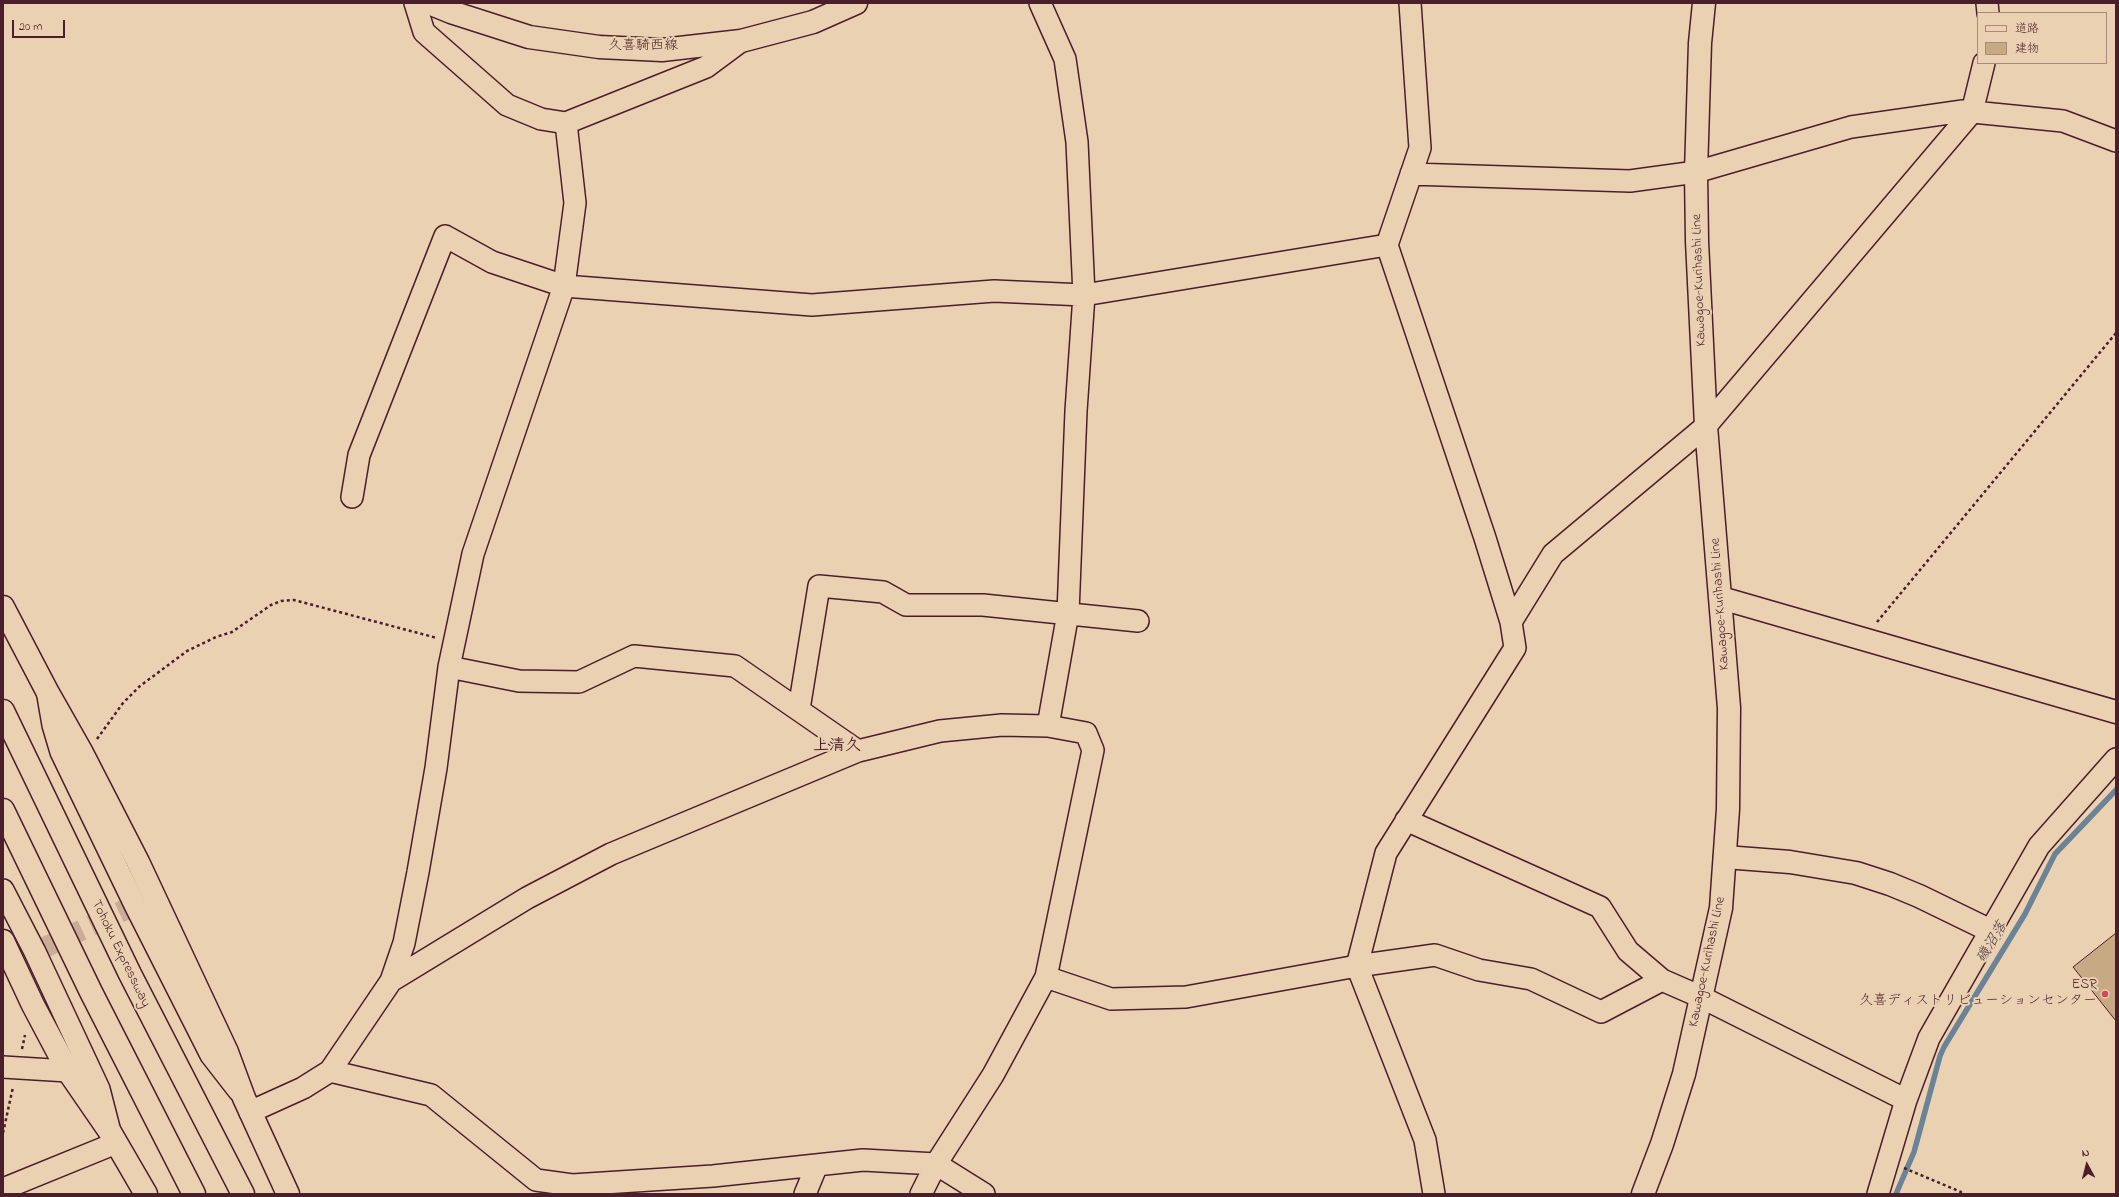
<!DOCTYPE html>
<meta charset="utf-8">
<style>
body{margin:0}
#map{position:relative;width:2119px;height:1197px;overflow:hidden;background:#ead1b2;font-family:"Indie Flower","Klee One",sans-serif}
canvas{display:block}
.frame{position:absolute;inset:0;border:4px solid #4a1f2b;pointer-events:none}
.legend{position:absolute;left:1977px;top:12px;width:130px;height:52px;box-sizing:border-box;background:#ead1b2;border:1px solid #aa8a7c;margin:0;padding:5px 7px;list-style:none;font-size:12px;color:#4a1f2b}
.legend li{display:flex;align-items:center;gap:8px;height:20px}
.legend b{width:20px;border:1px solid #aa8a7c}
.north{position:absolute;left:2067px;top:1145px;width:40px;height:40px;-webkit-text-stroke:3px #ead1b2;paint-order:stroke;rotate:353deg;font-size:11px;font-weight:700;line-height:16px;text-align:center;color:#4a1f2b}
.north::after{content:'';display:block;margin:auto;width:14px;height:18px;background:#4a1f2b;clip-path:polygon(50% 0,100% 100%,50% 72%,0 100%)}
.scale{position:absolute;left:12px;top:20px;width:53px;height:18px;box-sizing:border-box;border:2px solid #4a1f2b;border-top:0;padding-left:5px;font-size:12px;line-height:14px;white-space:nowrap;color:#4a1f2b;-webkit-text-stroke:3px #ead1b2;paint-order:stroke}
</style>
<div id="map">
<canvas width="2119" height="1197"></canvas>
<div class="frame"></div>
<ul class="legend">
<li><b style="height:5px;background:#ead1b2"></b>道路</li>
<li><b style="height:11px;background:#c7aa84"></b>建物</li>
</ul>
<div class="north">N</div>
<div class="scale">20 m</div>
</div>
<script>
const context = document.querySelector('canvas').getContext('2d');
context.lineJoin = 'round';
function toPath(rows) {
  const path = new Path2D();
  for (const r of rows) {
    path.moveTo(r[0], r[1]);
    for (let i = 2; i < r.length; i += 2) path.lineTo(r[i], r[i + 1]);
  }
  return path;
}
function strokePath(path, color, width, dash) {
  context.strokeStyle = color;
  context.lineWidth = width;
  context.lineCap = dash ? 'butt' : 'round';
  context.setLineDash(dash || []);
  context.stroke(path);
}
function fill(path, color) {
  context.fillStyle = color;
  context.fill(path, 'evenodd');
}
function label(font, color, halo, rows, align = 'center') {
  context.font = font + ' "Indie Flower","Klee One",sans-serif';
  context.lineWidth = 4;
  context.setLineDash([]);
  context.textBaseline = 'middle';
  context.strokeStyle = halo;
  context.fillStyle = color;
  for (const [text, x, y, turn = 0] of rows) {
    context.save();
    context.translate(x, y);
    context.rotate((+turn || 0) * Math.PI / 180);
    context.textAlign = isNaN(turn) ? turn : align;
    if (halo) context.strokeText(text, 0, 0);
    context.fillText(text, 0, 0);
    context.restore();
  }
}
const stream = toPath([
 [1896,1194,1914,1152,1940,1056,1944,1047,2025,914,2055,854,2116,790]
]);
const building = toPath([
 [2116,933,2116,1021,2073,967,2116,933]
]);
const minorTunnel = toPath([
 [35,952,135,905]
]);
const path = toPath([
 [1877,622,2116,333],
 [97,739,123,703,140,686,187,651,216,637,232,632,271,605,281,601,294,600,437,638],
 [22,1049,25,1035],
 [3,1133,13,1087],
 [1904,1168,1961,1192,1960,1194]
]);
const minor = toPath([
 [415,3,424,32,507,105,541,119,566,123,706,67,741,41],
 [1040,3,1065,59,1077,142,1084,295,1076,411,1068,613,1048,726],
 [1410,3,1420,148,1387,245,1485,538,1511,622,1515,648,1386,853,1357,966,1425,1140,1434,1194],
 [1987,3,1988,13],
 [1411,174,1630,181,1696,172,1851,127,1963,111,2063,121,2116,141],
 [352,497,359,455,445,236,492,262,564,286,812,305,994,291,1084,295,1387,245],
 [1511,622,1553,554,1706,426,1972,112,1984,63],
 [449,667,519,681,579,682,634,656,735,666,858,751,940,731,1002,725,1048,726,1086,733,1093,750,1046,977,993,1075,936,1164,921,1194],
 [48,696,53,725,61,752,135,905,211,1055,239,1091],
 [799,709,819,586,883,592,906,605,983,605,1138,621],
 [1406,820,1600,907,1628,951,1662,980],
 [3,890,35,952,99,1089,109,1128],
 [1046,977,1111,999,1186,997,1357,966,1435,955,1479,970,1531,979,1601,1012,1662,980,1701,997,1906,1100],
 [391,981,527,898,611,854,858,751],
 [3,1067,68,1071],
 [330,1071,431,1095,536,1180,572,1185,713,1176,863,1160,936,1164,984,1194],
 [250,1112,303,1088,330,1071,391,981,404,943,418,872,436,768,449,667,473,554,564,286,575,203,566,123],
 [3,1189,116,1143],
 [805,1194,817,1165],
 [1878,1194,1906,1100,1929,1038,2039,846,2116,759]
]);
const tertiary = toPath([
 [1721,598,2116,712],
 [3,607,48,693,82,753,138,862,227,1052,244,1098,288,1194],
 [1725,857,1790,862,1856,873,1890,884,1919,896,1991,931],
 [3,941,33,1005,68,1071,110,1132,146,1194]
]);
const secondary = toPath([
 [429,3,451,12,529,37,599,47,662,50,741,41,813,22,856,3]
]);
const primary = toPath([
 [1643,1194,1662,1144,1684,1074,1721,908,1728,809,1729,708,1706,426,1697,241,1696,172,1700,43,1704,3]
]);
const motorway = toPath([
 [3,711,130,974,243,1194],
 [3,810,91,992,194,1194]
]);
const markers = [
 [2105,994,4,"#d1495b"]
];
const streetNames = [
 ["久喜騎西線",643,47],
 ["Kawagoe-Kurihashi Line",1700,280,-92],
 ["Kawagoe-Kurihashi Line",1721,604,-94],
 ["Tohoku Expressway",120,954,64],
 ["Kawagoe-Kurihashi Line",1708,962,-78]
];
const poiNames = [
 ["ESR",2097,986],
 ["久喜ディストリビューションセンター",2097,1002]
];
const waterNames = [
 ["磯沼落",1993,943,-59]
];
const quarterNames = [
 ["上清久",837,747]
];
strokePath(stream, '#6a8397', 5.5);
fill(building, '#c7aa84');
strokePath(building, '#4a1f2b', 1);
strokePath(minorTunnel, '#caad97', 21, [21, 10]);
strokePath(minor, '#4a1f2b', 24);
strokePath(tertiary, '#4a1f2b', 25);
strokePath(secondary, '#4a1f2b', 25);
strokePath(primary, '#4a1f2b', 25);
strokePath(motorway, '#4a1f2b', 25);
strokePath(path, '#4a1f2b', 2.5, [3, 3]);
strokePath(minor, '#ead1b2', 21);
strokePath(tertiary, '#ead1b2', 22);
strokePath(secondary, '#ead1b2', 22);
strokePath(primary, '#ead1b2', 22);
strokePath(motorway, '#ead1b2', 22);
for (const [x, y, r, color] of markers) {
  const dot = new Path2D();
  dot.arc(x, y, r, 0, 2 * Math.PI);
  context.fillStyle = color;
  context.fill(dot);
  strokePath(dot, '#ead1b2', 1.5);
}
label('14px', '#4a1f2b', '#ead1b2', streetNames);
label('14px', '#4a1f2b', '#ead1b2', poiNames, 'right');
label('italic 15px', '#523846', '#ead1b2', waterNames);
label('bold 16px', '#4a1f2b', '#ead1b2', quarterNames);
</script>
